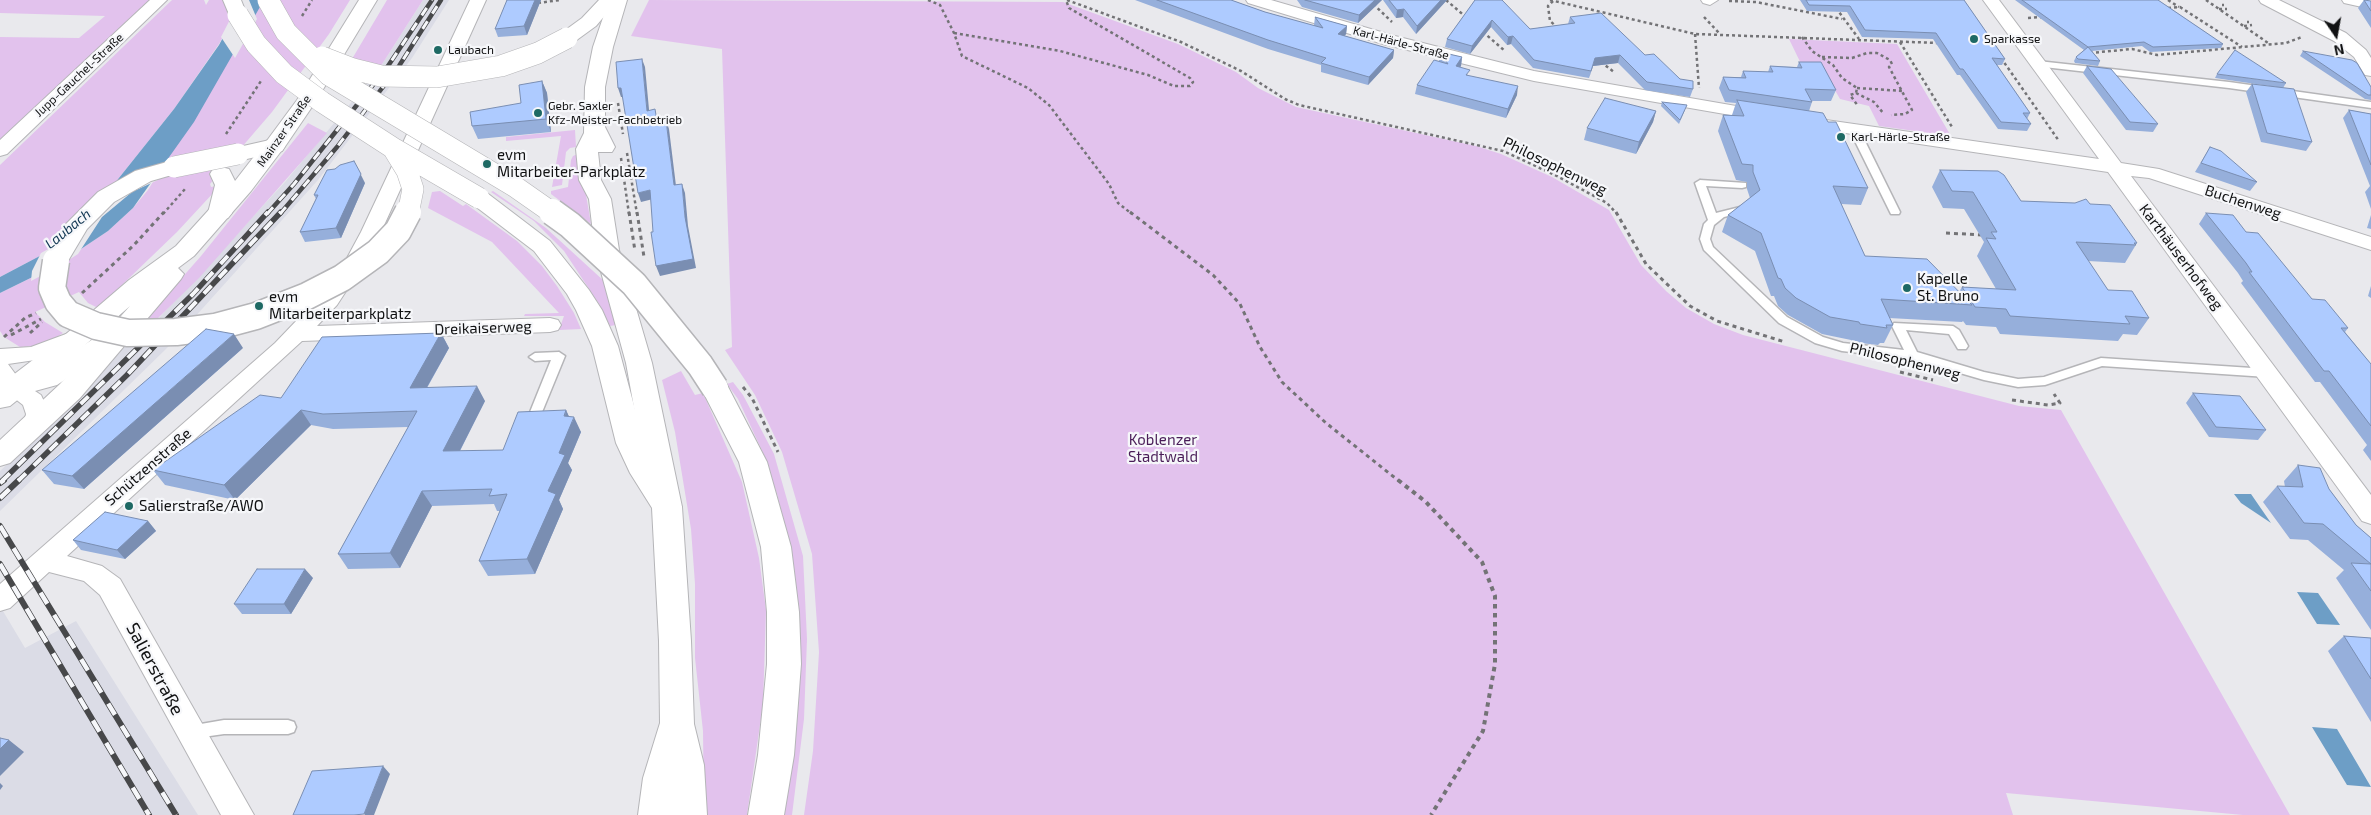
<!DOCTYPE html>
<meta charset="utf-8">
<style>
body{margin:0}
#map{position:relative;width:2371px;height:815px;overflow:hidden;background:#e9e9ed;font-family:"Exo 2",sans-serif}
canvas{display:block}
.north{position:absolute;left:2311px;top:10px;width:50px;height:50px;-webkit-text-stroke:4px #f6f7fa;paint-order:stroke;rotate:168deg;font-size:14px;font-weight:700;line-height:20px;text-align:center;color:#111213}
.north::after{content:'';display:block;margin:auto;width:18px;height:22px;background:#111213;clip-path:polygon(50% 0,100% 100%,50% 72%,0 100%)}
</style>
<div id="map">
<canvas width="2371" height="815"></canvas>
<div class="north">N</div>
</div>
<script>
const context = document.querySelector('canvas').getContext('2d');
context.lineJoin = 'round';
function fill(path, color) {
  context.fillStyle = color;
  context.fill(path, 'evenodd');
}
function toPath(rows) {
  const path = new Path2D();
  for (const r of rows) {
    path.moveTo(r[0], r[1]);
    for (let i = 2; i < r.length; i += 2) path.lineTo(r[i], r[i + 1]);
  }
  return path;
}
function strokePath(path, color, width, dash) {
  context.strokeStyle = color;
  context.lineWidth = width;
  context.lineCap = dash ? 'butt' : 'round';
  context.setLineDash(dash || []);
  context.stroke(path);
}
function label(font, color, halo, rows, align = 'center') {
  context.font = font + ' "Exo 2",sans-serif';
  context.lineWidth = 4.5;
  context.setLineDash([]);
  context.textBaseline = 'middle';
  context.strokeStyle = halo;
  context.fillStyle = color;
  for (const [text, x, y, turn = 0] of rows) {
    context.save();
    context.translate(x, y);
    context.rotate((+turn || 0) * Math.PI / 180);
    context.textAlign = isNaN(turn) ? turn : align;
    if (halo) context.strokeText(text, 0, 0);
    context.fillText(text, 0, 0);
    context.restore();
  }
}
const built = toPath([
 [423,0,449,0,412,58,318,180,167,348,0,511,0,471,48,425,124,347,132,347,285,182,379,69],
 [0,606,25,648,76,621,198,815,0,815]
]);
const green = toPath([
 [0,0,150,0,0,141,0,37,79,38,105,16,0,13],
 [172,0,204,0,206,5,209,0,243,0,219,44,174,109,83,223,53,249,0,277,0,165],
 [264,0,350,0,329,34,272,112,210,184,211,187,217,186,215,191,177,232,98,308,88,303,79,292,35,312,45,322,63,333,52,340,35,346,20,347,4,337,0,331,0,293,57,265,108,231,133,208,148,190],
 [387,0,423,0,379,69,352,59],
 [649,0,1063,2,1178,44,1236,72,1258,88,1296,107,1476,146,1501,154,1552,177,1609,210,1641,265,1666,291,1686,308,1714,324,1743,335,2019,406,2061,410,2290,815,2243,815,2006,793,2013,815,804,815,813,751,819,652,812,554,782,452,755,395,725,350,732,347,722,49,631,36],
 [1789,39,1897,44,1951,136,1879,126,1869,106,1840,99,1832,85,1806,74],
 [308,123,327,133,199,278,153,323,143,322,201,256],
 [575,130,576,147,570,148,566,152,562,185,552,187,561,136,506,141,506,137],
 [580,153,584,183,591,224,551,194,551,191,568,187,571,160,573,156],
 [440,191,463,206,466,204,517,241,542,266,557,286,574,313,581,329,559,330,564,316,524,316,525,314,559,313,492,242,428,208,432,192],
 [493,191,546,228,604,281,616,325,610,326,599,304,564,251,534,221,491,192],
 [681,371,695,395,703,393,742,482,759,558,766,610,763,704,747,815,704,815,703,731,695,658,695,584,691,529,675,432,662,380],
 [733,382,743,395,774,454,803,556,807,639,804,719,792,815,784,815,794,737,794,577,792,553,777,494,764,455,738,399,727,384]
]);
const water = toPath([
 [243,0,264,0,194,122,133,208,108,231,57,265,0,293,0,277,53,249,83,223,174,109,219,45],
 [2234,494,2251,494,2271,523,2241,503],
 [2297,592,2318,593,2340,625,2317,624],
 [2312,727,2337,729,2371,787,2347,785]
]);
const pier = toPath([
 [240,0,249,0,257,19,235,58,221,37],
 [172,160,158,180,132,192,102,217,78,254,58,267,31,281,32,271,41,253,52,247,81,221,124,177]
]);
const pathFar2 = toPath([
 [928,0,940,5,954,33,962,56,1028,88,1049,105,1109,184,1118,203,1132,214],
 [1067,0,1181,42,1241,71,1285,99,1299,105,1503,151,1555,175,1607,203,1617,214],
 [1369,0,1392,22],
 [1446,0,1467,18],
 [1550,0,1695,34,1938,43],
 [2168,0,2179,7],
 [2206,0,2271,45],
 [1553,1,1548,6,1550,21,1557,27],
 [1729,1,1756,2,1842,19],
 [538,3,560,0],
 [2222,5,2224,5],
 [1836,8,1859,39],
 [2168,8,2180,7,2242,47],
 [2219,9,2227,9],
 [302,16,312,0],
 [1704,17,1720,34],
 [2028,18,2042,17],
 [2247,22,2249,22],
 [2244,26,2252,25],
 [1483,32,1505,51],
 [954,33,1060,51,1148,75,1174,86,1190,86,1193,82,1190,78,1069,8,1066,0],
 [1695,34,1699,88],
 [1802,37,1812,51,1833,65,1842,78,1857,88,1856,93,1850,95,1858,106],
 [1900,42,1952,127],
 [2090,53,2132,49,2157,55,2286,43,2302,37],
 [1822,57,1852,58,1867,53,1877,53,1890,60,1892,64,1889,67,1912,110,1905,114,1891,115],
 [2001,58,2059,141],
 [1601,62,1614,72],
 [1857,88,1903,91],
 [1856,93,1874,102,1884,114],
 [618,103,623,134],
 [226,134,261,81],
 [627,153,637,214],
 [621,158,629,214],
 [163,214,185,189]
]);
const pathFar1 = toPath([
 [629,212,635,251],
 [637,212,644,257],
 [1130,212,1213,275,1240,304,1260,347,1282,382,1326,423,1399,481],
 [1616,212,1646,264,1690,306,1717,321,1785,342],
 [1946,233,1983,235],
 [1958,276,1965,288],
 [82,293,134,245,164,212],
 [30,333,42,322],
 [11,335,41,319],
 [4,337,25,318,36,313],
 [1900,372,1933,380],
 [743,387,752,398,778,452],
 [2012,400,2048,405,2060,403,2054,394]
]);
const path = toPath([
 [1398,480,1426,502,1482,562,1495,596,1495,664,1483,731,1431,815]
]);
const service = toPath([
 [2038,61,2229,82,2371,102,2371,108,2229,88,2035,66,2035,62,2038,61],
 [1854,126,1859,129,1900,212,1899,214,1891,214,1890,212,1849,129,1854,126],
 [1700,180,1746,183,1746,187,1742,188,1706,186,1716,213,1744,206,1749,209,1748,211,1724,217,1714,225,1710,239,1713,247,1787,317,1823,337,1843,343,1904,350,1892,326,1894,323,1953,326,1959,330,1968,346,1966,349,1958,349,1949,334,1906,330,1917,352,1984,372,2018,379,2044,377,2101,358,2267,369,2273,373,2267,377,2102,366,2045,385,2018,387,1984,380,1912,359,1842,351,1815,343,1779,323,1704,250,1700,239,1704,224,1708,220,1695,183,1700,180],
 [559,352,565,356,540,417,538,420,530,420,528,417,551,360,535,361,529,357,535,353,559,352],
 [224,720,288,720,294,722,296,727,294,732,288,734,224,734,203,737,191,742,185,740,183,735,185,730,195,725,224,720]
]);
const minor = toPath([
 [150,0,167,0,7,154,0,156,0,140,150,0],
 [470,0,486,0,381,232,367,259,337,305,317,326,550,318,558,320,561,325,558,330,550,332,302,341,67,556,102,566,120,579,254,815,221,815,100,595,84,581,49,572,10,608,0,611,0,584,275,343,321,295,347,258,361,232,470,0],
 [1246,0,1271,0,1395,36,1534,71,1765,111,1771,112,1774,116,1771,120,1765,121,1534,81,1383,44,1248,3,1246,0],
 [1701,0,1718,0,1710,5,1703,3,1701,0],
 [1983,0,1999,0,2121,163,2159,169,2371,237,2371,250,2149,178,2131,176,2371,495,2371,524,2362,521,2108,172,1805,127,1799,126,1796,122,1799,118,1805,117,2099,159,1983,0],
 [2259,0,2279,0,2346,33,2366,50,2371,58,2371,76,2365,75,2354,57,2334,41,2261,3,2259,0],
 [2342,0,2371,0,2371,9,2344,3,2342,0],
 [112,330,120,332,123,337,120,342,57,385,35,391,41,395,50,414,48,424,45,430,36,432,27,430,24,424,26,414,23,405,0,387,0,349,31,347,74,331,82,333,85,338,82,343,42,359,8,364,19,379,41,373,104,332,112,330]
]);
const tertiary = toPath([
 [274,139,282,141,285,146,251,191,194,256,178,268,184,274,181,279,80,398,10,463,0,466,0,440,60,384,130,306,77,352,10,406,0,408,0,385,59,340,129,280,176,246,235,181,266,141,274,139]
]);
const primary = toPath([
 [359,0,377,0,316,101,282,151,274,153,266,151,263,146,297,100,359,0],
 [609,0,627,0,613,47,605,87,605,127,615,147,612,152,598,152,601,180,611,199,619,250,652,363,682,507,677,515,667,518,657,515,652,507,626,363,595,250,589,199,579,180,576,149,584,133,585,87,593,47,609,0]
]);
const trunk = toPath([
 [223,0,241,0,247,15,245,19,231,19,223,0],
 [599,0,618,0,596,26,574,42,560,42,557,38,560,34,582,18,599,0],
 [274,139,282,141,285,146,282,151,238,161,230,159,227,154,230,149,274,139],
 [174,160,182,162,185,167,182,172,151,181,114,202,87,229,65,266,56,268,47,266,44,261,65,225,98,192,135,171,174,160],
 [221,167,229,169,237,185,232,213,228,218,220,220,212,218,208,213,215,185,210,174,213,169,221,167],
 [479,191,487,193,550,241,589,290,602,310,618,346,644,443,656,469,682,507,691,641,694,724,704,765,707,815,638,815,643,778,660,723,659,641,652,508,630,473,616,443,592,346,576,310,567,294,534,251,471,203,468,198,471,193,479,191],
 [715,379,725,381,767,462,791,547,799,612,801,664,794,755,784,815,748,815,758,755,767,664,767,612,761,547,739,462,701,388,705,381,715,379]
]);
const railFar2 = toPath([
 [267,214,294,184,388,66,432,0],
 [280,214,337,147,399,66,441,0]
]);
const railFar1 = toPath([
 [2,481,193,294,268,212],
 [18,481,127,375,281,212]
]);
const rail = toPath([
 [0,483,4,480],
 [0,498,19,480],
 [0,526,176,815],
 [0,564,149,815]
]);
const trunkBridgeFar1 = toPath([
 [268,0,286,32,329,75,514,186,554,214],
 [238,15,256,44,284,74,322,102,393,148,479,198],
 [322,57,353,69,381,76,437,77,501,66,538,53,567,38],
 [393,148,407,171,413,189,408,214],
 [174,167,238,154]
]);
const trunkBridge = toPath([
 [552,212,570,225,634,284,700,365,715,388],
 [56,261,52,288,58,302,68,314,96,326,128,333,176,332,215,327,256,316,307,296,342,278,378,252,398,231,408,212]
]);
const wall = toPath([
 [507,0,541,0,527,35,498,37,495,29],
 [1135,0,1231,0,1265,12,1315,26,1314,25,1315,17,1347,26,1346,34,1345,36,1394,50,1393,58,1368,85,1321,72,1321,65,1268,49],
 [1297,0,1382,0,1358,23,1302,7],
 [1383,0,1447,0,1416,34,1403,17,1396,18],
 [1475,0,1530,29,1568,24,1570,17,1645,55,1680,79,1693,89,1690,97,1645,90,1618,63,1593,66,1589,78,1533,68,1511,44,1507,45,1491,27,1470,54,1445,47,1447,39],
 [1800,0,1964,0,2005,59,2002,65,1997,65,2030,113,2027,119,2031,124,2027,131,1998,129,1960,75,1957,75,1933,39,1862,37,1847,12,1807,11],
 [2015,0,2158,0,2223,44,2221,48,2150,52,2142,46,2092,51,2100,61,2098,66,2075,63,2074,61,2076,57,2084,50],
 [2364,0,2371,1,2371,28,2358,8],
 [2303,51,2371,87,2371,100,2365,99,2300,56],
 [1440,52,1462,57,1461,66,1460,67,1469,76,1517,95,1506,118,1415,94,1417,85,1439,61,1439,60],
 [1799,62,1836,90,1831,101,1811,101,1812,102,1809,111,1868,188,1861,205,1841,204,1865,256,1959,292,1962,287,1996,289,1977,256,1984,242,1964,209,1943,208,1932,187,1940,170,2021,201,2090,204,2137,243,2125,263,2088,261,2108,290,2149,318,2137,335,2123,334,2118,341,2000,334,1996,327,1966,325,1963,321,1962,322,1889,318,1893,325,1884,343,1880,343,1878,345,1852,342,1851,340,1822,334,1788,315,1778,306,1774,296,1771,296,1755,251,1722,232,1728,215,1750,198,1747,189,1747,182,1736,180,1718,131,1723,115,1732,115,1736,103,1725,102,1719,88,1723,77,1741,77,1743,71,1768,72,1770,66,1797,67],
 [2087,66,2158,124,2153,132,2126,130,2083,73],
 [2217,74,2286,83,2283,88,2215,78],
 [542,81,547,93,551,132,478,139,472,126,521,103],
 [2252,84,2312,142,2306,151,2261,142,2246,92],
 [1662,102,1685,110,1679,124,1661,106],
 [2349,110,2371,114,2371,209,2365,192,2370,186,2343,118],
 [1656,111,1653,122,1636,154,1584,140,1587,128],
 [2210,147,2257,182,2250,191,2195,172],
 [365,183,341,238,305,242,300,232,316,199,314,195],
 [2206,213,2246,232,2312,299,2348,328,2345,332,2371,364,2371,461,2363,450,2367,445,2320,382,2315,382,2241,283,2243,281,2238,273,2199,224],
 [2371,215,2371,229,2367,228],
 [2371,286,2371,298,2368,296],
 [441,333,449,348,427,388,485,401,460,451,503,450,566,410,569,417,581,432,568,463,572,470,559,500,563,509,535,574,488,576,479,561,500,511,497,511,494,504,432,506,400,568,348,569,338,554,408,427,333,429,311,425,235,500,165,485,153,470,281,398],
 [243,348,84,489,54,484,42,470],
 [2193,393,2266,430,2258,440,2209,437,2186,403],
 [2298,465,2329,489,2356,525,2371,538,2371,630,2336,578,2344,570,2308,540,2290,539,2263,502,2277,486,2285,487,2284,481],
 [148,521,156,531,125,559,81,550,73,540],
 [313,578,291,614,242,614,234,604],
 [2344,636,2371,638,2371,722,2328,651]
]);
const shadedWall = toPath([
 [535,0,541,0,527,35,524,26],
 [1375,0,1382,0,1358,23,1359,15],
 [1441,0,1447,0,1416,34,1417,26],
 [1404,9,1403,17,1396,18,1397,10],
 [1492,20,1491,27,1470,54,1472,46],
 [1347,26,1346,34,1338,43,1338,34],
 [1513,36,1511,44,1507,45,1508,37],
 [1394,50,1393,58,1368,85,1369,77],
 [1620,55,1618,63,1593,66,1589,78,1595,58],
 [1462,57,1461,66,1454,75,1456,66],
 [642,59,645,67,650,120,647,111],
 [542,81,547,93,551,132,546,119],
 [1518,86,1517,95,1506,118,1508,109],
 [618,88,621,88,624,97,621,97],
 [1656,111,1653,122,1636,154,1639,142],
 [666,120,669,129,677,194,674,185],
 [354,161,365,183,341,238,336,228],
 [682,184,685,193,688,226,696,268,660,276,656,266,685,217],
 [650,190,653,199,641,202,638,193],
 [441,333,449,348,418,403,410,388],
 [234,334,243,348,84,489,72,476],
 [477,386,485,401,452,466,443,451],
 [301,410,311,425,235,500,224,485],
 [566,410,572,423,574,417,581,432,568,463,572,470,559,500,563,509,535,574,527,559,548,491,559,453],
 [422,491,432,506,400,568,390,553],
 [148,521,156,531,125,559,117,550],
 [305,569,313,578,291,614,284,604],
 [9,740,24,752,0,776,0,749],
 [383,766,390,774,374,815,365,815,364,814],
 [0,783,3,786,0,790]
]);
const building = toPath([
 [507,0,535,0,524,26,495,29,507,0],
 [1157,0,1231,0,1265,12,1323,28,1315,17,1347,26,1338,34,1394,50,1369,77,1321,63,1326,58,1268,40,1157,0],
 [1305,0,1375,0,1359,15,1305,0],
 [1389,0,1441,0,1417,26,1404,9,1397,10,1389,0],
 [1475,0,1502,0,1530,29,1575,23,1570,17,1601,13,1645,55,1654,54,1680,79,1693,81,1693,89,1647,82,1620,55,1595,58,1591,71,1534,60,1513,36,1508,37,1492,20,1472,46,1447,39,1475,0],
 [1806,0,1964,0,2005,59,1992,58,2030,113,2023,113,2031,124,2001,122,1963,69,1960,69,1936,33,1865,30,1850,6,1809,5,1806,0],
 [2022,0,2158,0,2223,44,2153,47,2144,42,2088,47,2100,61,2078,59,2076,57,2088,47,2022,0],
 [2364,0,2371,1,2371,11,2364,0],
 [2235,50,2286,83,2217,74,2235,50],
 [2303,51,2352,60,2357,63,2371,87,2371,95,2368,95,2303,51],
 [1440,52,1462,57,1456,66,1470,70,1466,75,1518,86,1508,109,1417,85,1434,60,1448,64,1440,52],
 [642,59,647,111,655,109,657,121,666,120,674,185,682,184,685,217,693,259,656,266,651,232,653,232,650,190,638,193,621,88,618,88,616,62,642,59],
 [1799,62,1821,62,1836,90,1805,89,1812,102,1729,90,1723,77,1746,78,1743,71,1773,72,1770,66,1802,68,1799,62],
 [2087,66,2111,69,2158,124,2130,122,2087,66],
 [542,81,546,119,472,126,470,112,521,103,519,85,542,81],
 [2252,84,2294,89,2312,142,2267,133,2252,84],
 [1605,98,1656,111,1639,142,1587,128,1605,98],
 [1737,100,1823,113,1828,122,1836,122,1868,188,1833,186,1865,256,1927,259,1972,305,1881,299,1893,325,1886,325,1887,328,1860,324,1859,322,1830,317,1796,298,1785,288,1781,279,1778,278,1761,233,1728,215,1760,190,1753,172,1753,165,1742,164,1723,115,1744,116,1737,100],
 [1662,102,1687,105,1680,120,1662,102],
 [2349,110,2371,114,2371,165,2349,110],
 [2210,147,2221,151,2257,182,2201,163,2210,147],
 [354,161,361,174,336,228,300,232,318,195,314,195,327,170,335,169,340,165,354,161],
 [1940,170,1998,171,2004,175,2021,201,2075,203,2086,199,2090,204,2110,205,2137,243,2134,243,2136,245,2076,242,2108,290,2132,291,2149,318,2125,316,2130,324,2010,316,2006,309,1975,307,1962,287,2016,290,1986,238,1996,239,1991,232,1997,232,1973,192,1952,191,1940,170],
 [2206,213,2233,215,2246,232,2258,233,2312,299,2325,300,2348,328,2341,328,2371,364,2371,426,2329,371,2324,371,2249,272,2252,272,2246,263,2206,213],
 [206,329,234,334,72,476,42,470,206,329],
 [441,333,410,388,477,386,443,451,503,450,518,412,566,410,564,416,574,417,559,453,565,455,548,491,556,494,527,559,479,561,507,494,489,496,492,489,422,491,390,553,338,554,417,411,323,414,301,410,224,485,153,470,260,395,281,398,322,337,441,333],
 [2193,393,2240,396,2266,430,2216,427,2193,393],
 [2298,465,2320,468,2329,489,2356,525,2371,538,2371,591,2351,563,2371,564,2323,524,2304,523,2277,486,2303,487,2298,465],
 [105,512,148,521,117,550,73,540,105,512],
 [257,569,305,569,284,604,234,604,257,569],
 [2344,636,2371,638,2371,679,2344,636],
 [0,738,9,740,0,749,0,738],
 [383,766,364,814,354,815,293,815,312,771,383,766]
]);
const markers = [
 [1974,39,5,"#1e6964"],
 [438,50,5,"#1e6964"],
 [538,113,5,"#1e6964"],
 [1841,137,5,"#1e6964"],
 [487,164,5,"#1e6964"],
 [1907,288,5,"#1e6964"],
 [259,306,5,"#1e6964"],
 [129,506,5,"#1e6964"]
];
const farPoinames = [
 ["Sparkasse",1984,39],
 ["Laubach",448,50],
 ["Gebr. Saxler",548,106],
 ["Kfz-Meister-Fachbetrieb",548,120],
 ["Karl-Härle-Straße",1851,137]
];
const farStreetnames = [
 ["Karl-Härle-Straße",1401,43,15],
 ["Jupp-Gauchel-Straße",79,75,-43],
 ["Mainzer Straße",284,131,-55]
];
const farWaternames = [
 ["Laubach",68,229,-39]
];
const poiNames = [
 ["evm",497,155],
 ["Mitarbeiter-Parkplatz",497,172],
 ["Kapelle",1917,279],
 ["St. Bruno",1917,296],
 ["evm",269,297],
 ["Mitarbeiterparkplatz",269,314],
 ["Salierstraße/AWO",139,506]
];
const streetNames = [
 ["Philosophenweg",1555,166,26],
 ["Buchenweg",2243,202,18],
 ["Karthäuserhofweg",2181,257,53],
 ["Dreikaiserweg",483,328,-2],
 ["Philosophenweg",1905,361,14],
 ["Schützenstraße",148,467,-41]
];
const parkNames = [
 ["Koblenzer",1163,440],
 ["Stadtwald",1163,457]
];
const nearStreetnames = [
 ["Salierstraße",155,669,62]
];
fill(built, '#dbdce6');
fill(green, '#e2c2ed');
fill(water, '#6d9ec6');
fill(pier, '#e9e9ed');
strokePath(service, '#b5b5b8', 3);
strokePath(minor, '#b5b5b8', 2);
strokePath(tertiary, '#b5b5b8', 2);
strokePath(primary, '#b5b5b8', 2);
strokePath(trunk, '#b5b5b8', 2);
strokePath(pathFar2, '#737376', 2.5, [3, 3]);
strokePath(pathFar1, '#737376', 3, [4, 4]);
strokePath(path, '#737376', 4, [4.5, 4.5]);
fill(service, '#fff');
fill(minor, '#fff');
fill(tertiary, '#fff');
fill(primary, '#fff');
fill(trunk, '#fff');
strokePath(railFar2, '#47484a', 4.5);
strokePath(railFar1, '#47484a', 5.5);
strokePath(rail, '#47484a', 6);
strokePath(railFar2, '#f6f7fa', 3, [9]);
strokePath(railFar1, '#f6f7fa', 4, [11]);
strokePath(rail, '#f6f7fa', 4.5, [13]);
strokePath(trunkBridgeFar1, '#b5b5b8', 22, []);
strokePath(trunkBridge, '#b5b5b8', 29, []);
strokePath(trunkBridgeFar1, '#fff', 21);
strokePath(trunkBridge, '#fff', 26);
fill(wall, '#96afdb');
fill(shadedWall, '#7a8eb2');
fill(building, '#aecbff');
strokePath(building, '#7a8eb2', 1);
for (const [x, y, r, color] of markers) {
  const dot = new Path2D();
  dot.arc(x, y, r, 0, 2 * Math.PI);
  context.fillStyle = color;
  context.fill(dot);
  strokePath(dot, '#f6f7fa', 2);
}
label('12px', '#111213', '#f6f7fa', farPoinames, 'left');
label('12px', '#111213', '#f6f7fa', farStreetnames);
label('italic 14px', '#103652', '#f6f7fa', farWaternames);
label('15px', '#111213', '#f6f7fa', poiNames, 'left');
label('15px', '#111213', '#f6f7fa', streetNames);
label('15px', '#4a1d58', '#f6f7fa', parkNames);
label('18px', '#111213', '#f6f7fa', nearStreetnames);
</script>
